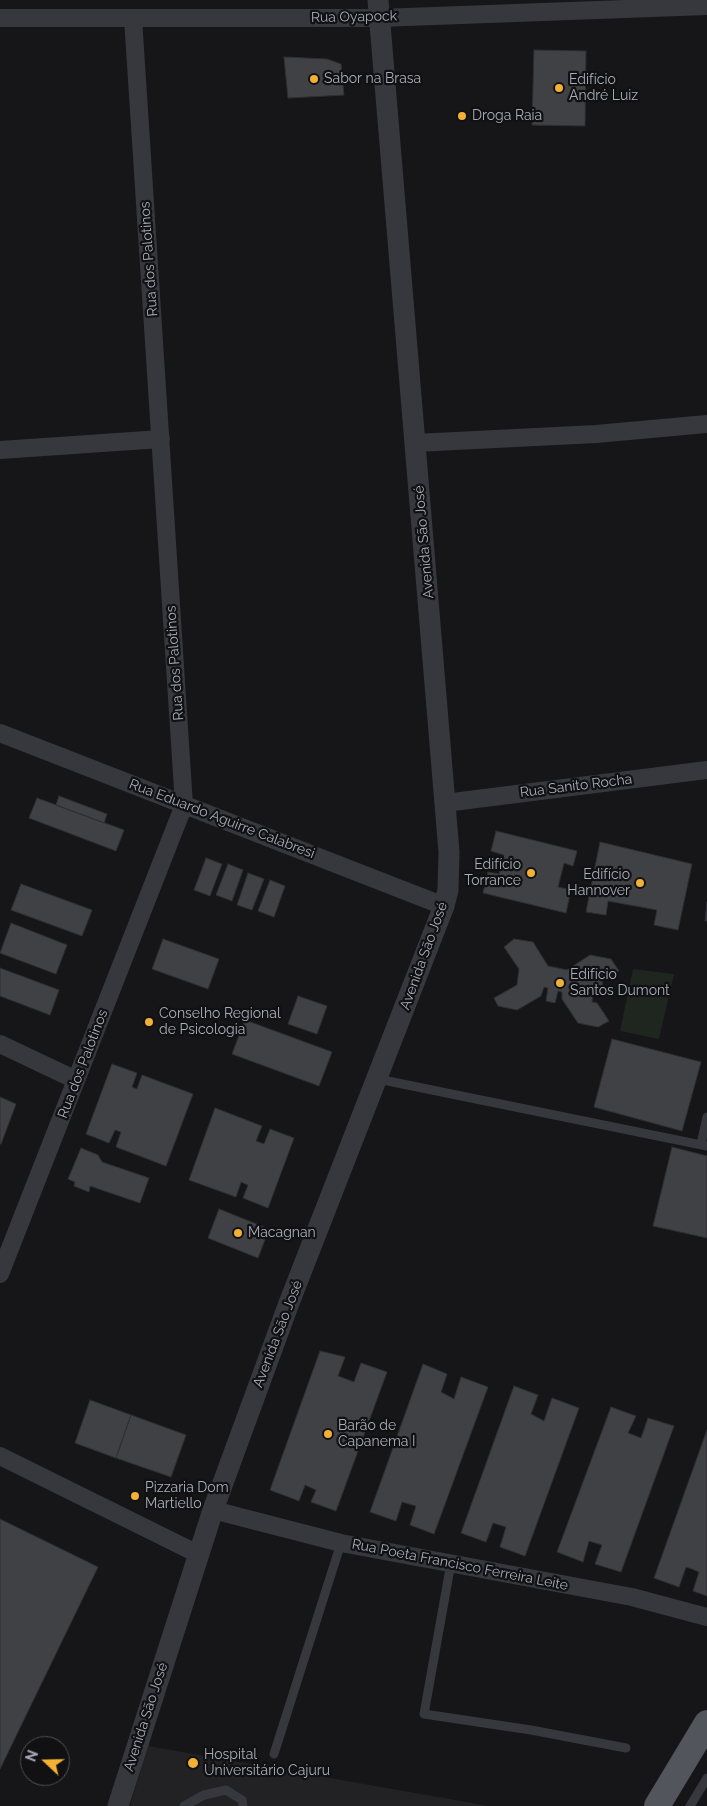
<!DOCTYPE html>
<meta charset="utf-8">
<style>
body{margin:0}
#map{position:relative;width:707px;height:1806px;overflow:hidden;background:#161618;font-family:Raleway,sans-serif}
canvas{display:block}
.north{position:absolute;left:20px;top:1736px;width:50px;height:50px;box-sizing:border-box;background:#111113;border:1px solid #4d4f55;border-radius:50%;rotate:291deg;font-size:14px;font-weight:700;line-height:20px;text-align:center;color:#a8adb8}
.north::after{content:'';display:block;margin:auto;width:18px;height:22px;background:#f2b134;clip-path:polygon(50% 0,100% 100%,50% 72%,0 100%)}
</style>
<div id="map">
<canvas width="707" height="1806"></canvas>
<div class="north">N</div>
</div>
<script>
const context = document.querySelector('canvas').getContext('2d');
context.lineJoin = 'round';
function fill(path, color) {
  context.fillStyle = color;
  context.fill(path, 'evenodd');
}
function toPath(rows) {
  const path = new Path2D();
  for (const r of rows) {
    path.moveTo(r[0], r[1]);
    for (let i = 2; i < r.length; i += 2) path.lineTo(r[i], r[i + 1]);
  }
  return path;
}
function strokePath(path, color, width, dash) {
  context.strokeStyle = color;
  context.lineWidth = width;
  context.lineCap = dash ? 'butt' : 'round';
  context.setLineDash(dash || []);
  context.stroke(path);
}
function label(font, color, halo, rows, align = 'center') {
  context.font = font + ' Raleway,sans-serif';
  context.lineWidth = 4.5;
  context.setLineDash([]);
  context.textBaseline = 'middle';
  context.strokeStyle = halo;
  context.fillStyle = color;
  for (const [text, x, y, turn = 0] of rows) {
    context.save();
    context.translate(x, y);
    context.rotate((+turn || 0) * Math.PI / 180);
    context.textAlign = isNaN(turn) ? turn : align;
    if (halo) context.strokeText(text, 0, 0);
    context.fillText(text, 0, 0);
    context.restore();
  }
}
const built = toPath([
 [148,1746,489,1806,130,1806]
]);
const green = toPath([
 [633,969,674,974,659,1039,620,1031]
]);
const building = toPath([
 [534,50,586,51,585,126,532,125,534,50],
 [284,57,327,59,341,64,344,95,288,98,284,57],
 [59,796,107,814,104,823,56,805,59,796],
 [37,798,124,830,116,851,29,818,37,798],
 [496,831,577,851,573,866,564,863,558,887,571,890,566,913,483,893,488,872,499,874,504,855,491,851,496,831],
 [600,842,692,864,678,930,654,925,657,910,608,901,606,915,586,912,600,842],
 [206,858,222,864,210,896,194,890,206,858],
 [228,864,243,870,232,901,216,895,228,864],
 [248,873,264,879,252,910,237,905,248,873],
 [270,880,285,886,274,917,258,911,270,880],
 [21,884,92,910,82,936,11,910,21,884],
 [707,902,707,921,705,921,707,902],
 [11,923,67,945,56,974,0,953,11,923],
 [163,939,219,959,208,989,152,969,163,939],
 [514,939,533,942,548,966,567,970,590,955,611,959,619,971,602,981,603,988,599,988,598,994,593,995,592,1002,597,1003,609,1021,598,1027,578,1023,562,999,562,992,558,991,555,1003,546,1001,548,988,544,987,541,996,517,1010,498,1006,494,998,517,985,519,969,504,947,514,939],
 [0,968,59,990,50,1015,0,996,0,968],
 [298,996,327,1006,317,1034,288,1024,298,996],
 [245,1020,332,1052,319,1086,232,1054,245,1020],
 [612,1039,701,1062,682,1131,594,1107,612,1039],
 [112,1064,137,1073,132,1087,137,1089,142,1075,193,1094,166,1166,116,1147,121,1132,115,1130,109,1143,86,1134,112,1064],
 [0,1097,16,1104,1,1144,0,1144,0,1097],
 [215,1108,262,1126,256,1141,264,1144,270,1129,294,1138,268,1208,243,1198,248,1185,241,1182,236,1197,189,1180,215,1108],
 [672,1147,707,1156,707,1238,653,1226,672,1147],
 [81,1148,98,1155,102,1162,149,1178,140,1203,90,1186,89,1192,74,1186,75,1182,68,1179,81,1148],
 [219,1209,269,1229,258,1258,208,1238,219,1209],
 [320,1351,345,1357,338,1376,354,1382,361,1363,387,1372,336,1511,311,1502,316,1490,305,1485,299,1501,270,1490,320,1351],
 [423,1364,447,1374,441,1392,454,1399,461,1377,488,1387,434,1534,410,1525,416,1506,402,1502,396,1521,370,1512,423,1364],
 [514,1386,538,1395,531,1414,544,1421,552,1398,579,1408,525,1556,500,1547,506,1527,493,1523,486,1542,461,1533,514,1386],
 [90,1400,131,1415,116,1458,75,1443,90,1400],
 [611,1407,636,1416,628,1433,641,1438,648,1418,674,1426,621,1572,595,1564,602,1545,589,1541,583,1562,557,1552,611,1407],
 [131,1415,186,1435,171,1477,116,1458,131,1415],
 [707,1430,707,1596,693,1591,699,1572,692,1569,686,1567,679,1587,654,1578,707,1430],
 [0,1519,98,1567,0,1769,0,1519]
]);
const service = toPath([
 [378,1079,707,1146],
 [701,1144,707,1117],
 [451,1563,424,1714,531,1730,626,1748],
 [274,1754,341,1543],
 [184,1806,204,1795,226,1790,242,1800,243,1806],
 [690,1806,707,1778]
]);
const minor = toPath([
 [0,18,379,18,707,6],
 [415,443,596,434,707,424],
 [0,450,161,439],
 [0,733,444,906],
 [445,803,707,770],
 [0,1044,76,1080],
 [0,1274,184,805,133,18],
 [0,1456,198,1554],
 [213,1510,341,1543,632,1597,707,1617]
]);
const tertiary = toPath([
 [118,1806,213,1510,289,1303,444,906,448,890,449,852,378,0]
]);
const primary = toPath([
 [657,1806,707,1723]
]);
const markers = [
 [314,79,5,"#f2b134"],
 [559,88,5,"#f2b134"],
 [462,116,5,"#f2b134"],
 [531,873,5,"#f2b134"],
 [640,883,5,"#f2b134"],
 [560,983,5,"#f2b134"],
 [149,1022,5,"#f2b134"],
 [238,1233,5,"#f2b134"],
 [328,1434,5,"#f2b134"],
 [135,1496,5,"#f2b134"],
 [193,1763,6,"#f2b134"]
];
const streetNames = [
 ["Rua Oyapock",354,17,-1],
 ["Rua dos Palotinos",149,259,-94],
 ["Avenida São José",424,542,-95],
 ["Rua dos Palotinos",175,663,-94],
 ["Rua Sanito Rocha",576,786,-7],
 ["Rua Eduardo Aguirre Calabresi",222,819,21],
 ["Avenida São José",424,956,-70],
 ["Rua dos Palotinos",83,1064,-69],
 ["Avenida São José",278,1334,-69],
 ["Rua Poeta Francisco Ferreira Leite",460,1565,11],
 ["Avenida São José",146,1717,-72]
];
const poiNames = [
 ["Sabor na Brasa",324,79],
 ["Edifício",569,80],
 ["André Luiz",569,96],
 ["Droga Raia",472,116],
 ["Edifício",521,865,"right"],
 ["Torrance",521,881,"right"],
 ["Edifício",630,875,"right"],
 ["Hannover",630,891,"right"],
 ["Edifício",570,975],
 ["Santos Dumont",570,991],
 ["Conselho Regional",159,1014],
 ["de Psicologia",159,1030],
 ["Macagnan",248,1233],
 ["Barão de",338,1426],
 ["Capanema I",338,1442],
 ["Pizzaria Dom",145,1488],
 ["Martiello",145,1504],
 ["Hospital",204,1755],
 ["Universitário Cajuru",204,1771]
];
fill(built, '#222225');
fill(green, '#1e261f');
fill(building, '#404145');
strokePath(building, '#303034', 1);
strokePath(service, '#37383d', 9);
strokePath(minor, '#37383d', 18);
strokePath(tertiary, '#37383d', 21);
strokePath(primary, '#53555c', 26);
for (const [x, y, r, color] of markers) {
  const dot = new Path2D();
  dot.arc(x, y, r, 0, 2 * Math.PI);
  context.fillStyle = color;
  context.fill(dot);
  strokePath(dot, '#111113', 2);
}
label('14px', '#a8adb8', '#111113', streetNames);
label('14px', '#a8adb8', '#111113', poiNames, 'left');
</script>
